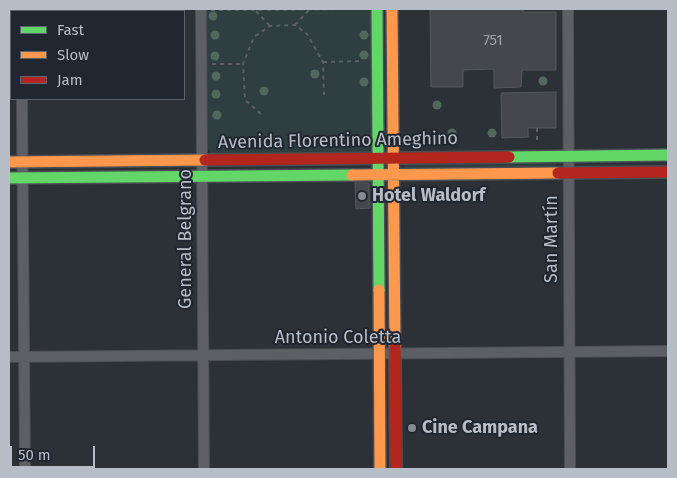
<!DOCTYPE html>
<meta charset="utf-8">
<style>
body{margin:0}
#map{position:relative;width:677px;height:478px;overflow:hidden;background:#2c3137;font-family:"Fira Sans",sans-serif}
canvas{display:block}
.frame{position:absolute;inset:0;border:10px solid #b7bdc7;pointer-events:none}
.legend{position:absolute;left:10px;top:10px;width:175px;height:90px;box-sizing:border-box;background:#202731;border:1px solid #5c636d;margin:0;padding:6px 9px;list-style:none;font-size:15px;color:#b7bdc7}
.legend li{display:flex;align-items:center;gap:10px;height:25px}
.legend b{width:25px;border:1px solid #5c636d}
.scale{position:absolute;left:10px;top:446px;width:85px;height:22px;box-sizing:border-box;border:2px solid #b7bdc7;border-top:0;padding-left:6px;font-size:15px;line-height:18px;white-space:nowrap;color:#b7bdc7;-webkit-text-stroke:4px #202731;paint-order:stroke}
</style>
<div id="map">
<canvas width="677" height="478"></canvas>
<div class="frame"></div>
<ul class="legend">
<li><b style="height:6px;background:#63d668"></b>Fast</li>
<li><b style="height:6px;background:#ff974d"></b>Slow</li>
<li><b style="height:6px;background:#b3261e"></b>Jam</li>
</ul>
<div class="scale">50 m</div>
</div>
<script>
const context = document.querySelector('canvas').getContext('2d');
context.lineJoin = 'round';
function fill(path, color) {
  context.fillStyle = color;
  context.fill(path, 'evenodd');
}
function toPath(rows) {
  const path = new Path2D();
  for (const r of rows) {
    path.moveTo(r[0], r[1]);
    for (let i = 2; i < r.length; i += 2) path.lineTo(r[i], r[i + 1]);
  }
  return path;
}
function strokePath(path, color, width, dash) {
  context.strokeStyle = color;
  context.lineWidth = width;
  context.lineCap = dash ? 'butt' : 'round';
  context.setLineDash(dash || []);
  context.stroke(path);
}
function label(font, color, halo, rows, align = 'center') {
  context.font = font + ' "Fira Sans",sans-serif';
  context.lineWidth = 4;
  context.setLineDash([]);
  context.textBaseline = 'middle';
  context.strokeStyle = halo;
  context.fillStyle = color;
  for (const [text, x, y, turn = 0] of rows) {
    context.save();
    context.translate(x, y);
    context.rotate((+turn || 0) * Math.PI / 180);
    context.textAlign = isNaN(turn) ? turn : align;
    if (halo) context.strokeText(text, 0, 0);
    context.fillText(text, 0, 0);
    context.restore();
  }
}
const green = toPath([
 [205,9,372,9,373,144,370,150,365,154,210,153,208,149],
 [556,163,556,167,405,168,404,166,405,164]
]);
const building = toPath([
 [430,9,523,9,523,12,556,12,556,70,522,70,521,87,494,88,494,69,463,70,463,87,431,87,430,9],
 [556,92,556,128,528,128,528,137,502,138,501,93,556,92],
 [355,183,369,183,370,208,356,209,355,183]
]);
const path = toPath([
 [211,10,349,9],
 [256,11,270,26],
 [295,25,309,10],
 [323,62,363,61],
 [212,64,243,64],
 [261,114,245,100,243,64,254,37,270,26,295,25,307,34,323,62,324,95],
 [212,116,220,115],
 [537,128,537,144]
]);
const street = toPath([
 [21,9,21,11],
 [201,9,204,469],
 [568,9,570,469],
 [22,99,25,469],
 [9,357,668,351]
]);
const fast = toPath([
 [377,9,379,290],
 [509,157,668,155],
 [9,178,352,175]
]);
const slow = toPath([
 [392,9,395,347],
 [9,162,205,160],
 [352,175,558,173],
 [379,290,380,469]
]);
const jam = toPath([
 [205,160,509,157],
 [558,173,668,172],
 [395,347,396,469]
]);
const trees = [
 [213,16],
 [215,35],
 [364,35],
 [364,55],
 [215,56],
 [315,74],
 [216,76],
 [543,81],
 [364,82],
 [264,91],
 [216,94],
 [437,105],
 [217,115],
 [452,133],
 [492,133]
];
const markers = [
 [362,196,5,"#868c95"],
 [412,428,5,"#868c95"]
];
const numberNames = [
 ["751",493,41]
];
const streetNames = [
 ["Avenida Florentino Ameghino",338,141,-1],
 ["General Belgrano",186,239,-90],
 ["San Martín",552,239,-90],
 ["Antonio Coletta",338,338]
];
const poiNames = [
 ["Hotel Waldorf",372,196],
 ["Cine Campana",422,428]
];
fill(green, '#2f3f41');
fill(building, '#44484e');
strokePath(building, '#54585f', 1);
strokePath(street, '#4a4d52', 12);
strokePath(fast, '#4a4d52', 14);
strokePath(slow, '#4a4d52', 14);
strokePath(jam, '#4a4d52', 14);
strokePath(path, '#5c5f64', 2, [4, 4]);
strokePath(street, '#5c5f65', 10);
strokePath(fast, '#63d668', 11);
strokePath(slow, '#ff974d', 11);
strokePath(jam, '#b3261e', 11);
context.fillStyle = '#52685c';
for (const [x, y] of trees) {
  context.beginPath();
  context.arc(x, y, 4.5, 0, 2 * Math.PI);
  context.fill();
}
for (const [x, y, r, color] of markers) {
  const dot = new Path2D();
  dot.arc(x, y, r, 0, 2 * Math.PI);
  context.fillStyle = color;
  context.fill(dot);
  strokePath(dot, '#202731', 2);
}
label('15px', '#9aa0a9', null, numberNames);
label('18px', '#b7bdc7', '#202731', streetNames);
label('bold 18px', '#b7bdc7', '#202731', poiNames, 'left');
</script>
